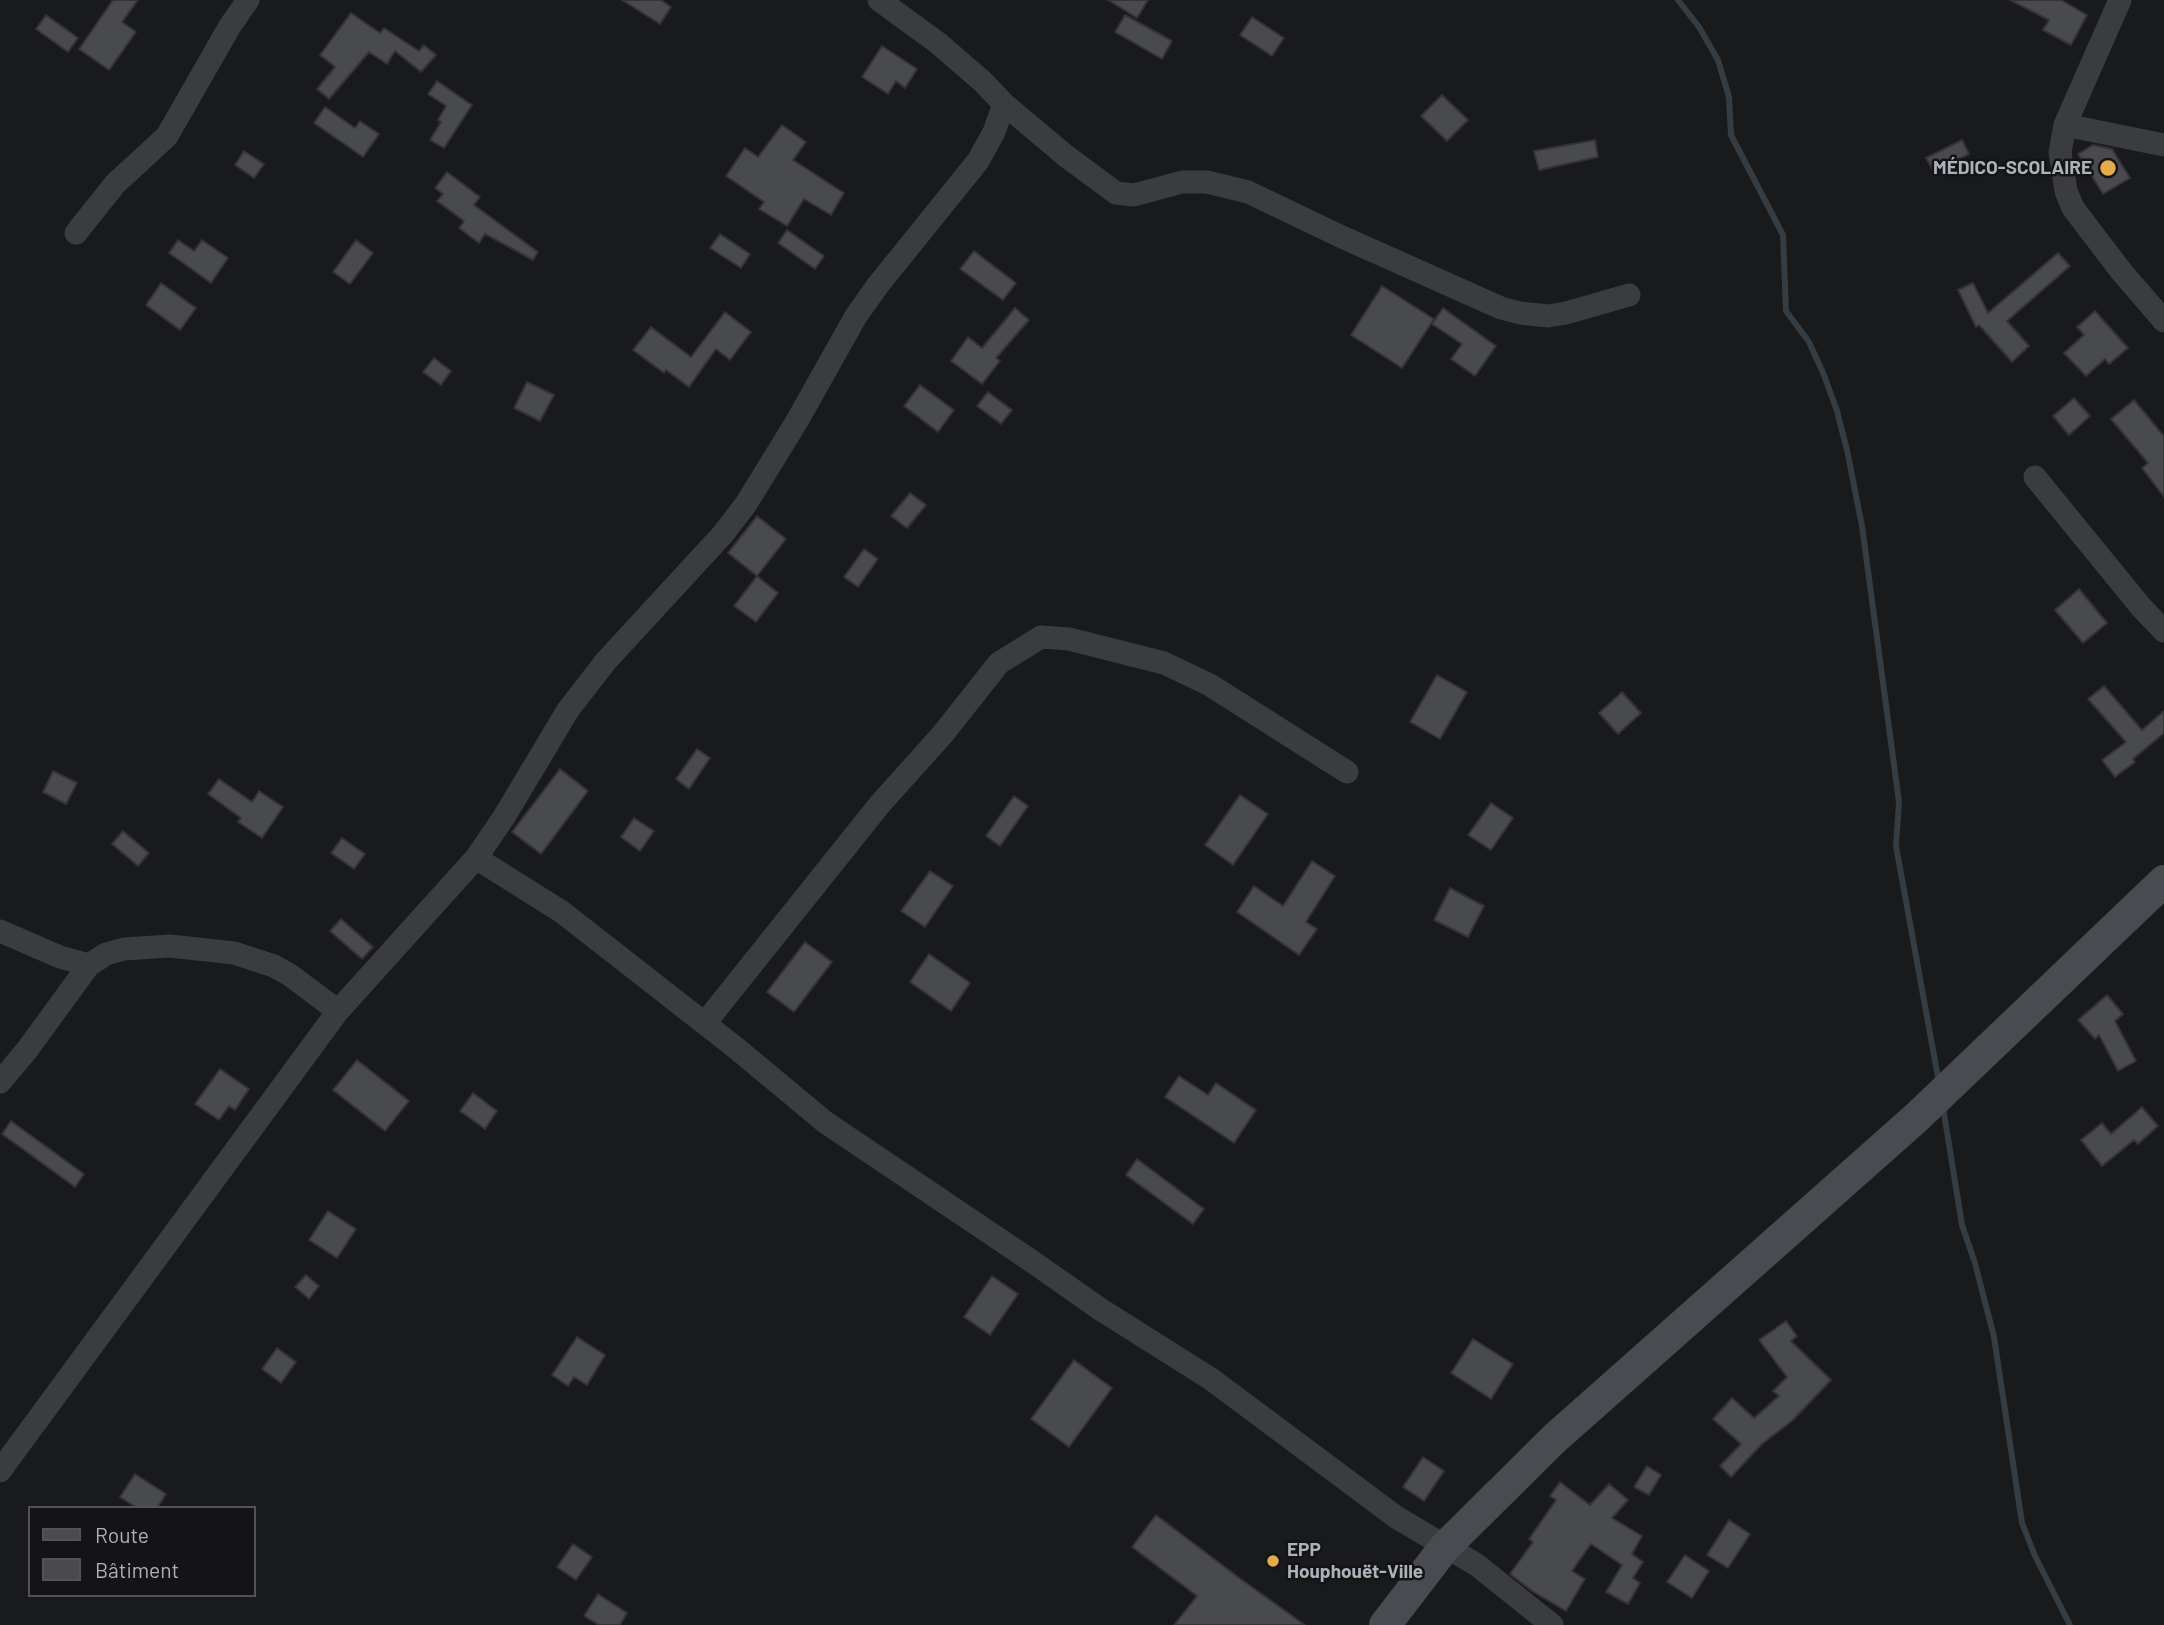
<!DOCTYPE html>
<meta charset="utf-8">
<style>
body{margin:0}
#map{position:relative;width:2164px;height:1625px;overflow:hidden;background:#191a1b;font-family:Barlow,sans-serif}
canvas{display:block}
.legend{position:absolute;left:28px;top:1506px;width:228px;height:91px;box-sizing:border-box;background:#141416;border:2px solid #515358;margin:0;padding:9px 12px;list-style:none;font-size:21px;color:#adb1ba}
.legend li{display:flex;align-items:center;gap:14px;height:35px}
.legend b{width:35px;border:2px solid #515358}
</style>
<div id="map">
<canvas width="2164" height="1625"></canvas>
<ul class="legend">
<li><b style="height:9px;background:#494b50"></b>Route</li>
<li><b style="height:19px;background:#494a4e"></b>Bâtiment</li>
</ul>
</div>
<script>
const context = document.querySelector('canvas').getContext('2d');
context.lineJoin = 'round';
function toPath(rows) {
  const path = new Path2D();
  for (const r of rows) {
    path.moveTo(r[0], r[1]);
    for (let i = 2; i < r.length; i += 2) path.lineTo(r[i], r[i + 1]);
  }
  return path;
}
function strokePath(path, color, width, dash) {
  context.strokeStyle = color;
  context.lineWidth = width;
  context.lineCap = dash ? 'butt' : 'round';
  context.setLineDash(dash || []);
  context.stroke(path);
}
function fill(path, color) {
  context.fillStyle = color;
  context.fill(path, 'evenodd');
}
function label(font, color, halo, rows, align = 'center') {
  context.font = font + ' Barlow,sans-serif';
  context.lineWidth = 5;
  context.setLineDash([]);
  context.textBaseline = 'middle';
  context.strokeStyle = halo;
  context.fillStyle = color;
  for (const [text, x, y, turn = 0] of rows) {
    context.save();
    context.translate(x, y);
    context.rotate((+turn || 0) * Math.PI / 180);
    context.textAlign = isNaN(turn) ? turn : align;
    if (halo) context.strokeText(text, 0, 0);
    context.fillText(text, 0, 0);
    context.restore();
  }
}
const stream = toPath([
 [1678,0,1699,27,1718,60,1729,97,1731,135,1783,235,1786,311,1809,342,1824,375,1837,411,1847,450,1862,526,1899,802,1896,846,1939,1083],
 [1943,1107,1962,1225,1975,1263,1994,1337,2022,1523,2035,1556,2070,1625]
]);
const building = toPath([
 [113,0,138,0,122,22,136,32,109,70,79,49,113,0],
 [622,0,661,0,671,7,660,24,622,0],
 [1108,0,1148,0,1137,18,1108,0],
 [2010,0,2061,0,2087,15,2071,45,2043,30,2049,20,2010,0],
 [351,13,380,33,384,28,419,51,424,45,436,55,421,72,395,51,387,64,369,52,329,99,317,89,335,67,320,55,351,13],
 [46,15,78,38,68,52,36,29,46,15],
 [1125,15,1172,41,1162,59,1115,32,1125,15],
 [1252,17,1284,38,1272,56,1240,35,1252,17],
 [882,46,917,69,905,88,896,81,888,94,862,77,882,46],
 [437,81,472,105,444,148,430,140,441,122,438,120,446,106,428,94,437,81],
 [1442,95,1468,120,1447,141,1421,116,1442,95],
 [325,107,355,128,360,121,379,134,363,157,314,123,325,107],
 [782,125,806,142,793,160,844,193,831,215,804,199,787,226,759,209,764,202,726,176,745,148,758,157,782,125],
 [1595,140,1598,157,1539,170,1534,151,1595,140],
 [1962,140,1969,154,1934,172,1926,158,1962,140],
 [2093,145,2112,149,2130,178,2103,194,2078,154,2093,145],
 [244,151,264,164,254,178,235,165,244,151],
 [447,172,480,197,474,205,538,252,533,260,485,234,479,243,459,228,464,221,437,201,443,194,435,188,447,172],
 [787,230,824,256,815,269,778,243,787,230],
 [720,234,750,254,741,268,710,248,720,234],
 [178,240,194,251,202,240,228,258,211,283,169,253,178,240],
 [356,240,373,253,350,284,333,272,356,240],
 [974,251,1016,283,1003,300,960,269,974,251],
 [2058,253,2070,266,2007,321,2029,346,2012,362,1979,325,1976,327,1958,290,1973,283,1988,313,2058,253],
 [161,283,196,308,180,330,146,305,161,283],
 [1382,286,1434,319,1402,368,1351,335,1382,286],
 [1015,308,1029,320,996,358,1000,361,982,384,951,361,968,337,982,348,1015,308],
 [1443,308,1496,346,1475,376,1451,359,1462,344,1432,324,1443,308],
 [2095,311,2128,348,2109,364,2105,359,2086,376,2064,353,2084,335,2077,327,2095,311],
 [725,312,751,332,730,360,716,349,689,387,666,370,664,373,633,350,651,327,691,357,725,312],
 [434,358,451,371,441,385,423,372,434,358],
 [527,382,554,395,540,421,514,408,527,382],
 [920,385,954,410,938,432,904,406,920,385],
 [988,392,1012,410,1001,424,977,406,988,392],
 [2074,398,2090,416,2069,435,2053,416,2074,398],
 [2134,400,2164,436,2164,497,2142,468,2148,463,2111,419,2134,400],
 [910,493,926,505,907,528,891,516,910,493],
 [757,516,786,539,757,576,728,553,757,516],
 [864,549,878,559,858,587,844,577,864,549],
 [757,576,778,593,756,622,734,606,757,576],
 [2079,589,2107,623,2083,643,2055,610,2079,589],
 [1437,675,1467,692,1440,739,1410,722,1437,675],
 [2104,686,2142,730,2164,711,2164,733,2133,759,2135,762,2115,777,2102,760,2126,742,2088,699,2104,686],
 [1622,692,1641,713,1618,734,1599,713,1622,692],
 [697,749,710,758,689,789,676,779,697,749],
 [560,769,588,791,541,854,512,832,560,769],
 [53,771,77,783,66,804,43,792,53,771],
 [219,779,252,802,259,791,283,807,262,838,238,822,241,818,208,794,219,779],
 [1240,795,1268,814,1233,865,1205,845,1240,795],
 [1014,796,1028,806,1000,846,986,836,1014,796],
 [1491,803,1513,818,1491,850,1468,835,1491,803],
 [634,818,654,831,640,851,621,837,634,818],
 [123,831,149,853,138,866,112,844,123,831],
 [342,838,365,854,354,869,331,853,342,838],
 [1312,861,1335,876,1306,922,1317,929,1299,955,1237,912,1254,886,1283,906,1312,861],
 [930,871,953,886,925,927,901,911,930,871],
 [1450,888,1484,906,1468,937,1434,920,1450,888],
 [341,919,373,947,362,959,330,931,341,919],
 [805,942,832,962,794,1012,767,992,805,942],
 [929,954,970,983,951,1011,910,982,929,954],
 [2107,995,2123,1014,2115,1021,2136,1061,2118,1071,2099,1035,2095,1039,2078,1020,2107,995],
 [357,1060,409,1101,385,1131,333,1090,357,1060],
 [220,1069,249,1089,235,1110,229,1106,219,1120,195,1104,220,1069],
 [1179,1076,1208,1095,1216,1083,1256,1110,1234,1143,1165,1097,1179,1076],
 [473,1093,497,1111,485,1129,460,1111,473,1093],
 [2142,1107,2158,1126,2138,1144,2134,1140,2102,1166,2081,1140,2102,1123,2111,1134,2142,1107],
 [11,1121,84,1174,75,1187,2,1134,11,1121],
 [1137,1159,1204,1209,1193,1224,1126,1175,1137,1159],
 [328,1211,356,1229,337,1258,309,1240,328,1211],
 [306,1275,319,1286,309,1299,295,1287,306,1275],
 [992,1276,1018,1294,990,1335,964,1317,992,1276],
 [1786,1321,1797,1336,1791,1341,1831,1380,1793,1420,1762,1444,1731,1477,1720,1466,1741,1444,1713,1419,1732,1398,1754,1418,1779,1396,1773,1391,1787,1377,1759,1340,1786,1321],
 [577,1337,605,1355,587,1385,574,1377,568,1386,552,1375,577,1337],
 [1473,1339,1513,1364,1491,1399,1451,1373,1473,1339],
 [277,1348,296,1362,281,1383,262,1369,277,1348],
 [1074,1360,1112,1388,1069,1447,1031,1419,1074,1360],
 [1423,1457,1444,1471,1424,1501,1403,1487,1423,1457],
 [1647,1466,1661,1475,1649,1495,1634,1487,1647,1466],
 [135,1474,166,1494,157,1508,137,1508,120,1497,135,1474],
 [1560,1482,1590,1505,1609,1484,1628,1500,1612,1518,1642,1536,1632,1554,1643,1562,1633,1578,1640,1583,1628,1604,1606,1592,1622,1565,1591,1544,1572,1571,1585,1579,1566,1611,1532,1591,1510,1574,1533,1542,1529,1539,1556,1500,1550,1496,1560,1482],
 [1156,1515,1238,1577,1305,1625,1174,1625,1197,1596,1132,1547,1156,1515],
 [1729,1520,1750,1534,1728,1568,1707,1555,1729,1520],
 [573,1544,592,1557,576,1580,557,1567,573,1544],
 [1685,1555,1709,1571,1692,1598,1667,1582,1685,1555],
 [598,1594,627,1613,620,1625,599,1625,584,1616,598,1594]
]);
const street = toPath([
 [879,0,938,43,982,81,1004,104,1066,156,1116,193,1134,195,1182,182,1207,182,1248,192,1342,237,1501,308,1520,313,1548,316,1566,313,1629,295],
 [2120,0,2065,125,2060,152,2066,191,2073,208,2121,271,2164,321],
 [2065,125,2164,145],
 [76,233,115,184,167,136,230,26,248,0],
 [2035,477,2141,607,2164,631],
 [476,858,562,912,736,1048,825,1122,1030,1260,1100,1309,1211,1379,1396,1517,1477,1565,1552,1625],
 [0,931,60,957,89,965],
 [705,1023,880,804,942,735,999,663,1041,637,1069,639,1164,663,1210,685,1347,772],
 [0,1082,27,1050,89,965,106,954,124,949,170,946,234,953,274,966,290,975,338,1011],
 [0,1471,338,1011,476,858,504,817,568,710,606,661,723,534,746,504,797,421,856,316,878,285,978,161,994,132,1004,104]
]);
const secondary = toPath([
 [1385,1625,1444,1548,1554,1439,1916,1118,2164,881]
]);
const markers = [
 [2108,168,9,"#e3ab4a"],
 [1273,1561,7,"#e3ab4a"]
];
const poiNames = [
 ["MÉDICO-SCOLAIRE",2092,168],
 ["EPP",1287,1550,"left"],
 ["Houphouët-Ville",1287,1572,"left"]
];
strokePath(stream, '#343d43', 6);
fill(building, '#494a4e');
strokePath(building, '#343437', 2);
strokePath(street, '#3b3c40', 23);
strokePath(secondary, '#494b50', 32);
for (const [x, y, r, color] of markers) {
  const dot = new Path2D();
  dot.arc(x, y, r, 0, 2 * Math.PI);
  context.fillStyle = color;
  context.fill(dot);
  strokePath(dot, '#141416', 2.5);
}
label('bold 19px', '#adb1ba', '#141416', poiNames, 'right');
</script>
